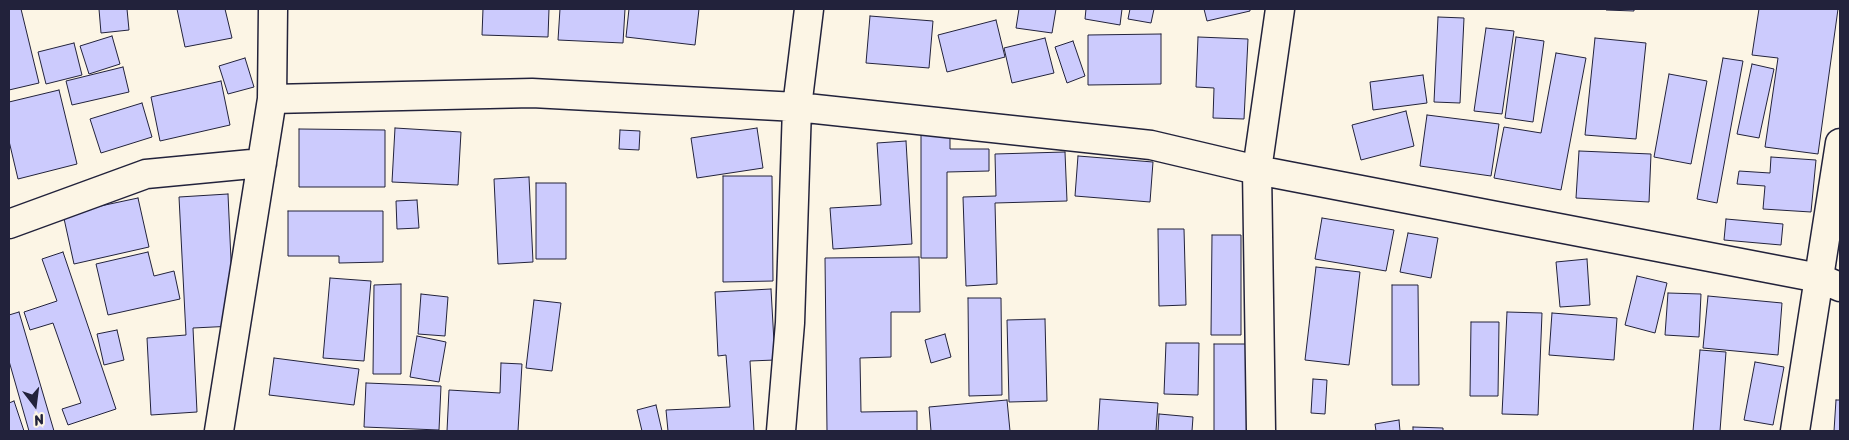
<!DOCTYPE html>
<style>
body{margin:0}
#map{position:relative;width:1849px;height:440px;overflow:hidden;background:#fcf5e5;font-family:Sriracha,sans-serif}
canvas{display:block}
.frame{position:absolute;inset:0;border:10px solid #22223b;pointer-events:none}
.north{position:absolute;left:10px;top:380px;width:50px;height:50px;-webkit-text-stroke:4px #fcf5e5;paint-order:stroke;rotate:165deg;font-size:14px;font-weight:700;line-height:20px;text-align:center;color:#22223b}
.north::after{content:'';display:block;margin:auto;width:18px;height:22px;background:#22223b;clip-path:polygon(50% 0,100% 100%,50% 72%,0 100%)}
</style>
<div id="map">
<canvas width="1849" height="440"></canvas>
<div class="frame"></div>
<div class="north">N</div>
</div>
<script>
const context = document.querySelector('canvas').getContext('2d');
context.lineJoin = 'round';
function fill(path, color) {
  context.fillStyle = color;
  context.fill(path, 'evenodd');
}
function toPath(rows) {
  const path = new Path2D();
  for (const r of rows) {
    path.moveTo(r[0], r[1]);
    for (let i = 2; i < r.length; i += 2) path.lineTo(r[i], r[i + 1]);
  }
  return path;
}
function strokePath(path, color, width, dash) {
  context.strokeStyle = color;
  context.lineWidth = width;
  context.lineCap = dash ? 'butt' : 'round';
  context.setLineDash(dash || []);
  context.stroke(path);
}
const building = toPath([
 [9,9,21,9,39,83,9,90,9,9],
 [99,9,127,9,129,30,101,33,99,9],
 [177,9,225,9,232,38,185,47,177,9],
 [483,9,549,9,548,37,482,35,483,9],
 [560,9,625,9,623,43,558,40,560,9],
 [629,9,699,9,695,45,626,37,629,9],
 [1019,9,1056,9,1052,33,1016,28,1019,9],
 [1086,9,1122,9,1120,25,1085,19,1086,9],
 [1130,9,1154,9,1151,23,1128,19,1130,9],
 [1204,9,1250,9,1250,11,1207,21,1204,9],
 [1606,9,1634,9,1634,11,1606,10,1606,9],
 [1759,9,1838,9,1818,154,1765,147,1778,58,1752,55,1759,9],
 [870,16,933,21,929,68,866,63,870,16],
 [1438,17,1464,18,1460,103,1434,102,1438,17],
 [996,20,1005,57,947,72,938,35,996,20],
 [1486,28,1514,31,1502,114,1474,111,1486,28],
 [1161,34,1161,84,1088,85,1088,35,1161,34],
 [112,36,120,64,89,74,80,46,112,36],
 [1198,37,1248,39,1244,119,1213,118,1214,88,1196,87,1198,37],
 [1516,37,1544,41,1533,122,1505,118,1516,37],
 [1045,38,1054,73,1012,83,1004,48,1045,38],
 [1595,38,1646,43,1636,139,1585,135,1595,38],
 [1073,41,1085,76,1067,83,1055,47,1073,41],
 [74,43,82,75,46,84,38,52,74,43],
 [1556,53,1586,58,1561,190,1494,178,1504,127,1541,133,1556,53],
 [245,58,254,87,228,94,219,66,245,58],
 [1723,58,1743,61,1717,203,1697,199,1723,58],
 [1752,64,1774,69,1759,138,1737,134,1752,64],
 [123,67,129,92,72,105,66,81,123,67],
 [1669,74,1707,81,1691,164,1654,157,1669,74],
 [1423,75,1427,103,1373,110,1370,82,1423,75],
 [221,81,230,125,160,141,151,97,221,81],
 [59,90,77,164,18,179,9,141,9,102,59,90],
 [142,103,152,137,101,153,90,119,142,103],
 [1406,111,1414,146,1361,160,1352,125,1406,111],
 [1427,115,1499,124,1491,176,1420,166,1427,115],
 [395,128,461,132,458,185,392,182,395,128],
 [757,128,763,168,697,178,691,138,757,128],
 [299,129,385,130,385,187,299,187,299,129],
 [620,130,640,131,639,150,619,149,620,130],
 [921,133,950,133,950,149,989,149,989,171,947,172,947,258,921,258,921,133],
 [906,141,912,244,833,249,830,208,881,205,877,143,906,141],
 [1579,151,1651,154,1649,202,1576,198,1579,151],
 [1065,152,1067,201,995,203,997,284,966,286,963,197,996,196,995,154,1065,152],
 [1078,156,1153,162,1150,202,1075,196,1078,156],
 [1771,157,1816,160,1811,212,1763,209,1765,186,1737,184,1739,171,1770,173,1771,157],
 [723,176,772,176,773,281,723,282,723,176],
 [529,177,533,262,498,264,494,179,529,177],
 [536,183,566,183,566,259,536,259,536,183],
 [228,194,234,326,193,328,197,412,151,415,147,338,186,335,179,197,228,194],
 [138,198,149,247,74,264,63,214,138,198],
 [417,200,419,228,397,229,396,201,417,200],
 [288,211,383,211,383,262,339,263,339,256,288,256,288,211],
 [1322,218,1394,230,1386,271,1315,259,1322,218],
 [1726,219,1783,224,1781,245,1724,240,1726,219],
 [1158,229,1184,229,1186,305,1159,306,1158,229],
 [1408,233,1438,238,1431,278,1400,272,1408,233],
 [1212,235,1241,235,1241,335,1211,335,1212,235],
 [63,252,116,409,68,425,62,409,81,403,53,323,30,330,24,312,57,301,42,259,63,252],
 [148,252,154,276,174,271,180,299,108,315,96,264,148,252],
 [919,257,920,312,891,312,891,357,860,358,861,412,917,411,917,431,827,431,825,258,919,257],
 [1587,259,1590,305,1560,307,1556,262,1587,259],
 [1316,267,1360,272,1349,365,1305,360,1316,267],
 [1637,276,1667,283,1655,333,1625,325,1637,276],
 [330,278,371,281,364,361,323,358,330,278],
 [401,284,401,374,373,374,374,285,401,284],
 [1392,285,1418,285,1419,385,1392,385,1392,285],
 [771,289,775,360,750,361,754,431,668,431,666,410,730,407,726,355,718,356,715,292,771,289],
 [1668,293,1701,294,1699,337,1665,335,1668,293],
 [421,294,448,297,445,336,418,334,421,294],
 [1708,296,1782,303,1778,355,1703,348,1708,296],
 [968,298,1001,298,1002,395,969,396,968,298],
 [534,300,561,303,552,371,526,368,534,300],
 [19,312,54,431,29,431,9,361,9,315,19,312],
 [1507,312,1542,313,1538,415,1502,414,1507,312],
 [1552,313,1617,318,1614,360,1549,355,1552,313],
 [1045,319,1047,401,1009,402,1007,320,1045,319],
 [1471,322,1499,322,1498,396,1470,396,1471,322],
 [117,330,124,360,104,365,97,334,117,330],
 [945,334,951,357,931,363,925,340,945,334],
 [417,336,446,342,439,382,410,377,417,336],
 [1166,343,1199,343,1198,395,1164,394,1166,343],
 [1214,344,1247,344,1247,431,1214,431,1214,344],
 [1700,350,1726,352,1720,431,1693,431,1700,350],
 [274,358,359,369,354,405,269,395,274,358],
 [1755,362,1784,367,1773,425,1744,420,1755,362],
 [501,363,522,364,518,431,447,431,449,390,500,393,501,363],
 [1313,379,1327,380,1325,414,1311,413,1313,379],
 [366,383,441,386,439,430,364,427,366,383],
 [1100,399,1158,403,1156,431,1098,431,1100,399],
 [1007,400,1010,431,931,431,929,407,1007,400],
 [1836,400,1840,400,1840,431,1834,431,1836,400],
 [14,401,24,431,9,431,9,403,14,401],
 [656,405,662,431,642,431,637,410,656,405],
 [1159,414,1193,417,1192,431,1158,431,1159,414],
 [1399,420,1400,431,1376,431,1375,424,1399,420],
 [1413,427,1443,428,1443,431,1413,431,1413,427]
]);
const minor = toPath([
 [272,99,532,93,797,107,1151,145,1257,170,1819,278,1840,287],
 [9,224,146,174,262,163],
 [219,431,272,99,273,9],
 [781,431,790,323,797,107,809,9],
 [1261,431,1257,170,1280,9],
 [1795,431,1840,143]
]);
fill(building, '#cccbfd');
strokePath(building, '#22223b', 1);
strokePath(minor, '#22223b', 31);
strokePath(minor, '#fcf5e5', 28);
</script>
